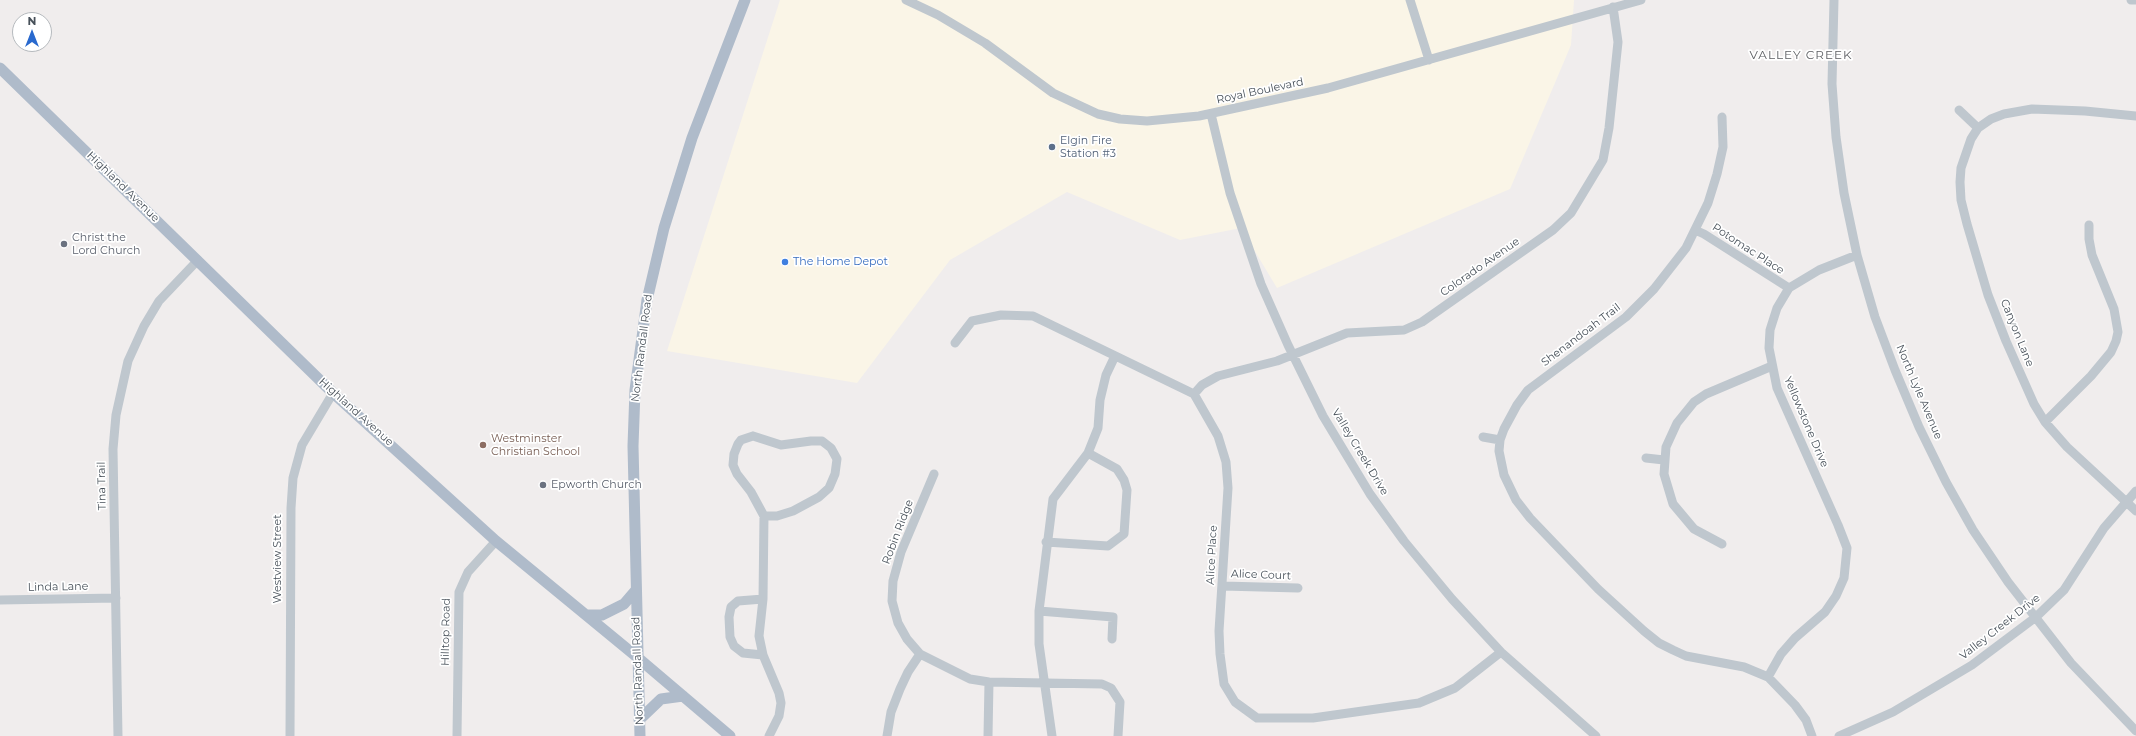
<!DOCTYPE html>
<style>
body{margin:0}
#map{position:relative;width:2136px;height:736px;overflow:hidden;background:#f0eded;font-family:Montserrat,sans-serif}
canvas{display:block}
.north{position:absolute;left:12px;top:12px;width:40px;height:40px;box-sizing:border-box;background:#fff;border:1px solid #b5b9bd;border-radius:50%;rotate:0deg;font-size:11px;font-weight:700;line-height:16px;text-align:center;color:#475059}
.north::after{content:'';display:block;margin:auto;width:14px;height:18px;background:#2969ce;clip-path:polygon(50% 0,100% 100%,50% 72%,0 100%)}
</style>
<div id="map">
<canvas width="2136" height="736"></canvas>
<div class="north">N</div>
</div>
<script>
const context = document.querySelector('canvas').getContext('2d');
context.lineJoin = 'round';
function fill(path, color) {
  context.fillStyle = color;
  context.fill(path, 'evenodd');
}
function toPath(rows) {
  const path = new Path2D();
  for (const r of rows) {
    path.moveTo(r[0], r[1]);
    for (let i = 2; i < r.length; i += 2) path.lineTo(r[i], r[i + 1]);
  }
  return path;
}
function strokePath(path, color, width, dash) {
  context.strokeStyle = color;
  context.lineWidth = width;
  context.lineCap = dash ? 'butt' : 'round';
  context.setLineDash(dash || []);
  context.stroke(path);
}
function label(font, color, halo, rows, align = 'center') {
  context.font = font + ' Montserrat,sans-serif';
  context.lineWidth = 3.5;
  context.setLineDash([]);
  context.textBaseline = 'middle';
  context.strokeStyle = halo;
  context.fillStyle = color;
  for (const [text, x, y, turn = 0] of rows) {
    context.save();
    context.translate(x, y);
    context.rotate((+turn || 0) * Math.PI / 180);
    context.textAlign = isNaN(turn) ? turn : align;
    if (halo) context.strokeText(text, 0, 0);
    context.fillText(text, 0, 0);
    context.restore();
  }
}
const commercial = toPath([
 [780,0,1574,0,1571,45,1510,189,1277,288,1241,228,1180,240,1067,192,950,260,857,383,667,351]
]);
const minor = toPath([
 [906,0,938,15,985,43,1053,93,1098,114,1120,119,1147,121,1199,116,1328,88,1641,0],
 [1410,0,1429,60],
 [1834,0,1832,84,1836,137,1844,193,1857,255,1875,317,1895,370,1919,427,1946,482,1973,530,2008,582,2071,663,2136,731],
 [2131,0,2136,0],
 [1959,110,1978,128],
 [1211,114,1230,193,1261,284,1288,345,1323,416,1370,494,1404,541,1452,599,1501,652,1596,736],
 [2136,116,2085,111,2032,109,2004,114,1991,119,1978,128,1971,139,1961,168,1960,182,1961,200,1967,224,1988,295,2006,341,2034,404,2045,422,2067,447,2136,511],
 [1722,117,1723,147,1717,174,1708,203,1686,248,1654,289,1626,317,1528,390,1517,405,1504,429,1500,440,1499,451,1504,475,1516,500,1530,518,1598,589,1644,631,1659,643,1673,650,1686,656,1744,667,1768,677,1795,705,1806,720,1812,736],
 [1695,230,1704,234,1789,288],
 [955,343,972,321,1001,315,1033,316,1194,394,1218,436,1226,462,1228,488,1219,631,1220,654,1224,684,1235,702,1257,718,1313,718,1419,703,1455,688,1501,652],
 [1194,394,1202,385,1218,376,1277,361,1347,333,1404,330,1422,322,1553,230,1571,213,1603,160,1609,128,1618,42,1613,7],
 [2045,422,2091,376,2111,352,2116,341,2118,332,2114,309,2092,255,2089,239,2089,225],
 [753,436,781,445,811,441,822,441,831,448,837,459,835,474,829,488,819,497,793,511,777,516,764,516,751,492,737,474,733,465,734,454,738,444,741,440,753,436],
 [1483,437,1500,440],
 [1646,458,1664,460],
 [934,474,901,552,893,581,892,601,898,623,907,639,920,654,970,679,989,682,1102,684,1111,688,1120,702,1118,736],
 [764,516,763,599,759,636,763,655,779,693,781,703,779,716,769,736],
 [1046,542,1108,546,1124,534,1127,490,1124,480,1117,469,1088,453],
 [1722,544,1694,529,1673,504,1664,474,1666,447,1677,423,1694,402,1706,394,1772,366],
 [1223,586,1298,588],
 [0,600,116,598],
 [1039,611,1113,617,1112,639],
 [763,655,743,653,734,646,730,637,729,617,731,607,738,601,763,599],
 [1768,677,1781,654,1795,638,1825,612,1836,596,1844,578,1847,548,1838,525,1777,388,1769,348,1770,330,1777,308,1789,288,1819,270,1857,255],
 [118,736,113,449,116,415,128,361,144,326,159,301,198,260],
 [290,736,291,508,293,478,302,445,333,393],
 [457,736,459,592,468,572,496,541],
 [887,736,891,712,900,689,908,672,920,654],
 [988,736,989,682],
 [1052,736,1039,644,1039,611,1053,499,1088,453,1098,428,1100,400,1106,375,1115,356],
 [1839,736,1893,712,1972,665,2036,617,2064,590,2104,528,2136,491]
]);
const major = toPath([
 [0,68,333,393,496,541,637,657,730,736],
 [587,615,602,615,624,604,636,590],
 [639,720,661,699,683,696],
 [640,736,633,446,635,390,647,300,664,228,692,138,745,0]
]);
const markers = [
 [1052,147,4,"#5c6f8a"],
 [64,244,4,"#6b7280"],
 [785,262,4,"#3f7fe0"],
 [483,445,4,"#8d6e63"],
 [543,485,4,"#6b7280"]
];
const streetNames = [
 ["Royal Boulevard",1260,91,-12],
 ["Highland Avenue",123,187,44],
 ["Potomac Place",1748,249,33],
 ["Colorado Avenue",1480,267,-35],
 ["Canyon Lane",2017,333,68],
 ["Shenandoah Trail",1581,335,-37],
 ["North Randall Road",642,348,-83],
 ["North Lyle Avenue",1919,392,67],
 ["Highland Avenue",356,412,42],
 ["Yellowstone Drive",1806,422,67],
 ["Valley Creek Drive",1360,452,59],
 ["Tina Trail",102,486,-91],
 ["Robin Ridge",898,532,-69],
 ["Alice Place",1212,555,-87],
 ["Westview Street",278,559,-90],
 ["Alice Court",1261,575,2],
 ["Linda Lane",58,587,-1],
 ["Valley Creek Drive",2000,627,-38],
 ["Hilltop Road",446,632,-89],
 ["North Randall Road",638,671,-92]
];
const serviceNames = [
 ["Elgin Fire",1060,141],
 ["Station #3",1060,154]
];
const worshipNames = [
 ["Christ the",72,238],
 ["Lord Church",72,251],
 ["Epworth Church",551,485]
];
const shopNames = [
 ["The Home Depot",793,262]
];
const educationNames = [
 ["Westminster",491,439],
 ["Christian School",491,452]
];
const neighbourhoodNames = [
 ["VALLEY CREEK",1801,55]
];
fill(commercial, '#faf5e7');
strokePath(minor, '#bfc7ce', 9);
strokePath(major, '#afbbca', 11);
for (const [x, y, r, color] of markers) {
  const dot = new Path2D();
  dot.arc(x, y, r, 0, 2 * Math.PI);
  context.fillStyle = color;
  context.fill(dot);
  strokePath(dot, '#fff', 1.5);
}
label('11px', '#475059', '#fff', streetNames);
label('11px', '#4e5e75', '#fff', serviceNames, 'left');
label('11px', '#5b616d', '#fff', worshipNames, 'left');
label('11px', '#366cbe', '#fff', shopNames, 'left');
label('11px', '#785e54', '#fff', educationNames, 'left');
context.letterSpacing = '1px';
label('12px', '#5b5d61', '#fff', neighbourhoodNames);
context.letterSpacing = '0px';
</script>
